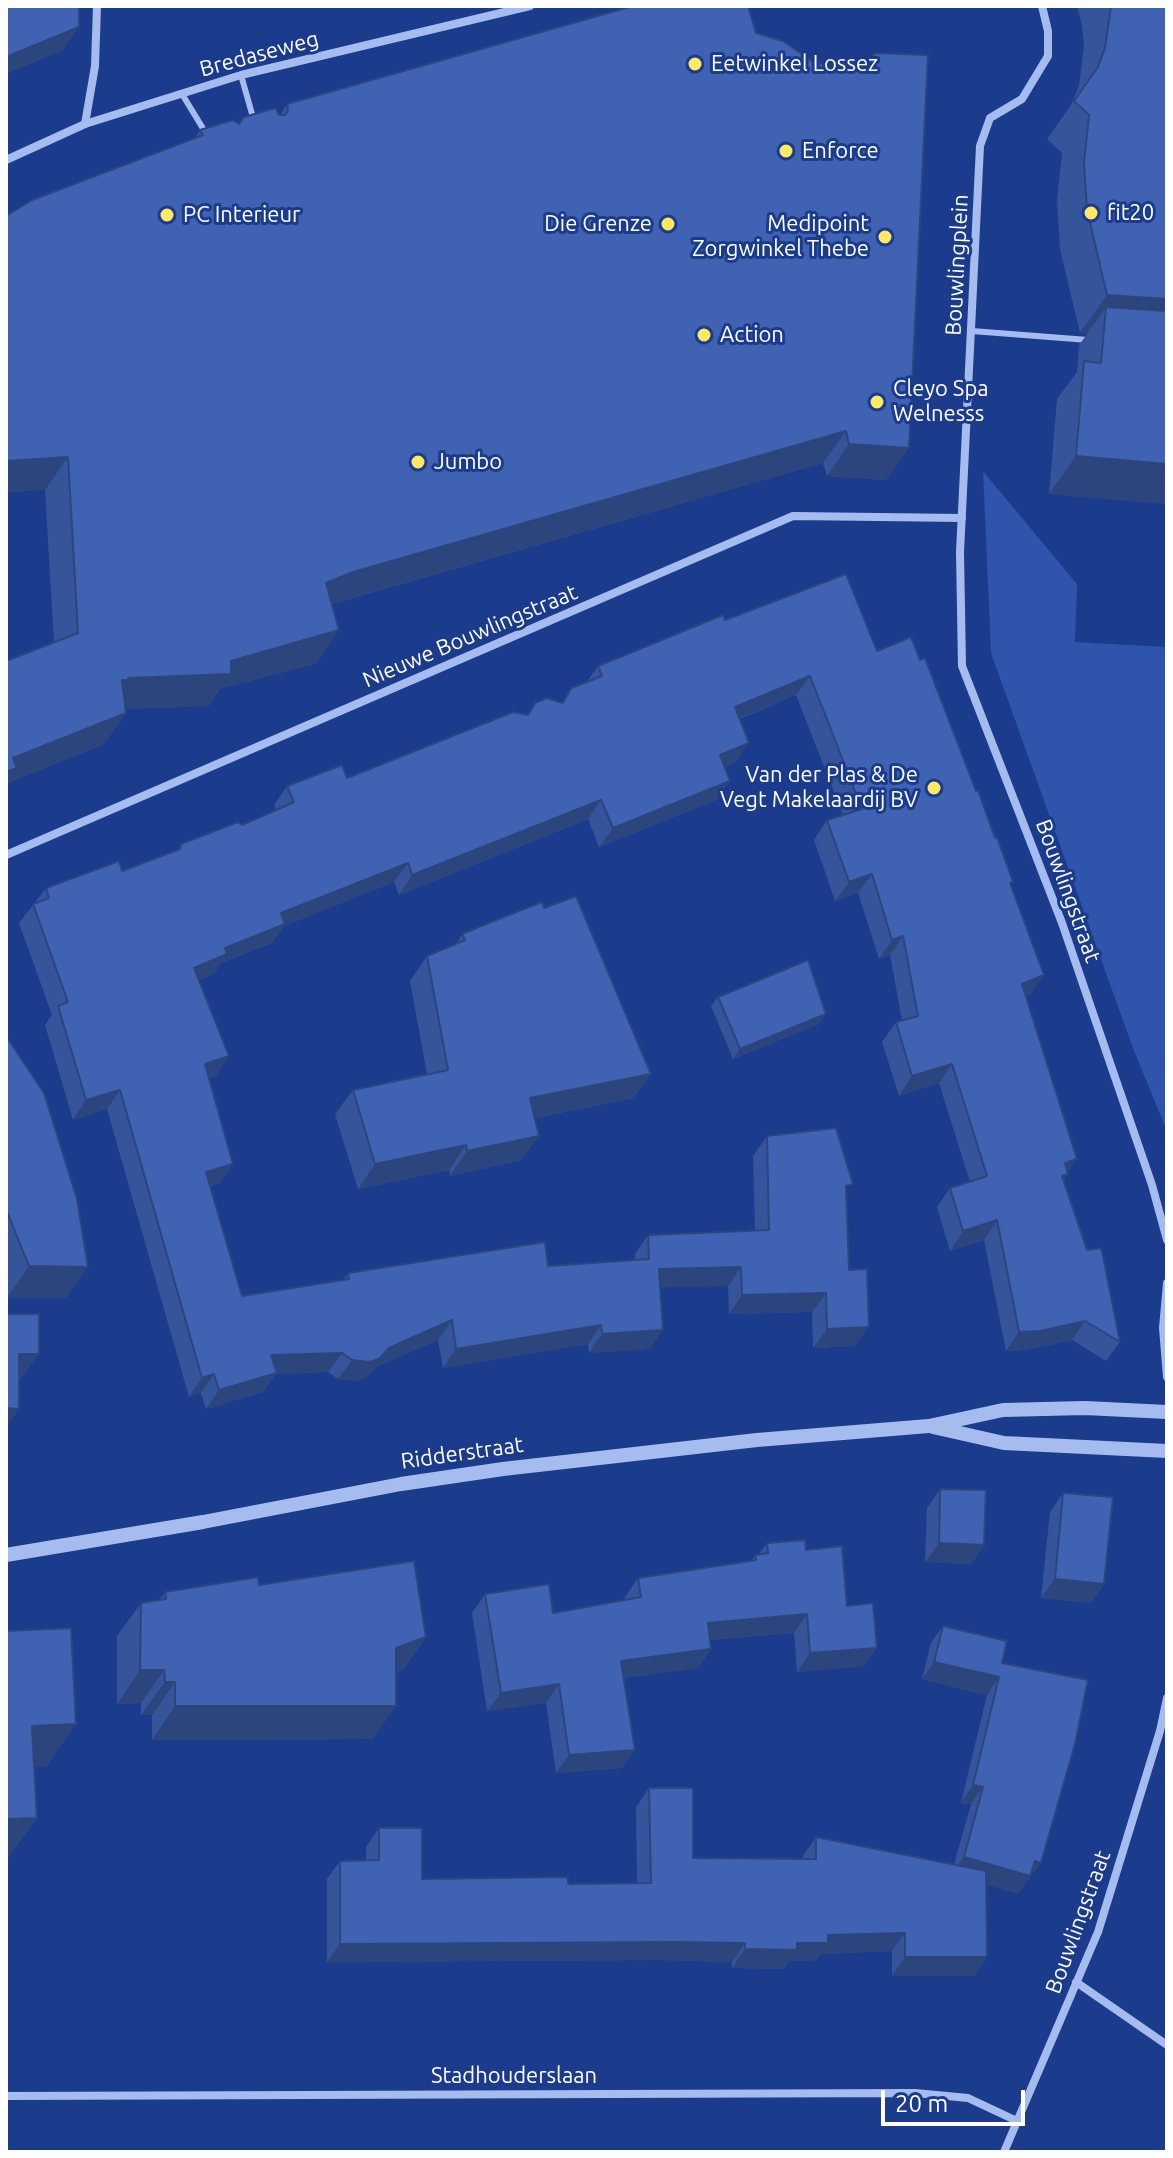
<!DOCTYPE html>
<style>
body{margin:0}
#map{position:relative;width:1173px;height:2158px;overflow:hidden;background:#1b3b8d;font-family:Ubuntu,sans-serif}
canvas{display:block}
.frame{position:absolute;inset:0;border:8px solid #fff;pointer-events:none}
.scale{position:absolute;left:881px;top:2090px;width:144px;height:36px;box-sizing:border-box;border:4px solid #fff;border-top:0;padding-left:10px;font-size:24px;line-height:28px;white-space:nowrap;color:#fff;-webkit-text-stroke:6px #1b3b8d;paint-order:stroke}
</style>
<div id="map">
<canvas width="1173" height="2158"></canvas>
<div class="frame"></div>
<div class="scale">20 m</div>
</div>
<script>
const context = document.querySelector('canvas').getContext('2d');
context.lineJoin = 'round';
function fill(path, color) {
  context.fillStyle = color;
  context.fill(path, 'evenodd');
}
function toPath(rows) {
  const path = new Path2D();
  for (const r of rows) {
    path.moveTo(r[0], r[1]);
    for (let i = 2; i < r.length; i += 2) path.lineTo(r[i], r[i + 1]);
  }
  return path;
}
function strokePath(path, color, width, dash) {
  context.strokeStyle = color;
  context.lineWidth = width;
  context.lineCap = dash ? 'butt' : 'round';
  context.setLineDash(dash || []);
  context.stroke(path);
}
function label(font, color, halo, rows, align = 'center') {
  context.font = font + ' Ubuntu,sans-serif';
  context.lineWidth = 6;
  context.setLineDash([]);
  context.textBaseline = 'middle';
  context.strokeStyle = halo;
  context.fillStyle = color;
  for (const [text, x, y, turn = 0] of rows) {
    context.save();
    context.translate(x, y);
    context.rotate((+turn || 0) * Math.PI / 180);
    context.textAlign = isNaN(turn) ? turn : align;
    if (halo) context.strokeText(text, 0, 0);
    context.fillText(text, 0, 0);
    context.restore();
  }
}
const green = toPath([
 [983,471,1077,584,1075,642,1167,647,1167,1131,1134,1051,991,653]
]);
const service = toPath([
 [241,75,254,121],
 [182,94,207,135],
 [972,331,1088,340]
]);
const minor = toPath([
 [1042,6,1048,31,1048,56,1022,99,990,118,980,146,960,552,962,666,1062,923,1152,1185,1167,1240],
 [85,124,95,66,97,6],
 [6,160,85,124,241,75,530,6],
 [6,855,793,516,962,518],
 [1167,1283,1163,1328,1167,1377],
 [1076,1982,1167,2045],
 [6,2096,915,2093,968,2098,1017,2121],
 [1004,2152,1098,1932,1160,1731,1167,1698]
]);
const tertiary = toPath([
 [933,1427,1004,1443,1167,1451],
 [6,1555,203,1522,401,1484,503,1469,757,1440,929,1426,1003,1410,1085,1408,1167,1412]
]);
const wall = toPath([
 [1077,6,1167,6,1167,504,1049,494,1057,399,1077,372,1079,345,1087,334,1080,333,1060,249,1057,201,1062,153,1047,139,1071,105,1079,86,1084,45,1082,25],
 [756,33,812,61,827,65,864,67,874,53,887,480,827,476,823,463,332,604,317,663,220,689,209,706,125,709,126,713,103,745,54,642,45,490,6,492,6,216,194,139,200,130,239,124,280,115,287,104],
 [725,620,877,651,1011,885,1031,994,1026,996,1068,1172,1064,1180,1120,1342,1106,1361,1072,1340,1026,1350,1006,1351,984,1240,950,1251,937,1207,950,1188,970,1182,939,1083,899,1096,882,1042,896,1022,902,1021,890,955,879,959,858,893,835,901,814,840,827,820,843,815,796,695,740,719,736,762,724,767,730,781,716,800,599,847,588,819,399,895,394,882,284,926,272,943,221,963,214,974,199,980,216,1076,209,1078,220,1183,210,1186,242,1296,343,1280,348,1273,548,1266,635,1260,635,1254,648,1235,755,1231,753,1156,767,1136,846,1194,849,1270,855,1346,813,1348,812,1312,729,1314,728,1286,660,1287,650,1349,589,1353,588,1344,443,1368,438,1340,376,1367,365,1379,356,1381,338,1379,328,1372,276,1374,263,1392,206,1409,201,1393,189,1397,107,1109,73,1120,45,1025,52,1015,19,923,46,888,122,871,177,851,181,844,242,825,276,810,274,805,287,786,347,778,527,715,535,703,562,703,571,688,586,683,598,666],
 [544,908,651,1074,633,1098,535,1118,522,1160,450,1176,449,1170,358,1189,335,1114,353,1090,427,1074,410,981,427,956,456,944,462,934],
 [718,997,826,1014,819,1024,733,1059,711,1006],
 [6,1036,66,1298,7,1298,6,1296],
 [940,1489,984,1545,971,1564,925,1562,927,1508],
 [1063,1493,1104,1584,1091,1603,1041,1598,1050,1512],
 [767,1543,806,1550,877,1648,864,1666,797,1672,794,1633,710,1640,711,1649,698,1668,624,1678,635,1750,622,1768,556,1773,546,1703,487,1711,472,1613,485,1594,553,1613,625,1600,625,1597,638,1578,751,1561,755,1555,759,1554],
 [259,1585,426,1637,403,1670,396,1673,396,1706,372,1739,152,1740,152,1715,141,1715,141,1703,117,1704,117,1636,141,1603,159,1600,165,1592],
 [943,1626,1002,1663,1029,1880,1027,1880,1018,1894,986,1884,987,1957,974,1976,892,1976,892,1951,821,1954,815,1961,789,1961,784,1969,732,1968,732,1962,659,1960,327,1962,327,1879,340,1861,366,1860,366,1847,379,1828,422,1879,568,1884,637,1884,636,1807,649,1788,693,1858,803,1859,803,1856,816,1837,954,1864,971,1804,961,1803,987,1695,922,1679,931,1643]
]);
const shadedWall = toPath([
 [79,27,62,51,6,74,6,57],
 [1107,295,1167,299,1167,314,1106,307,1087,334,1080,333],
 [846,431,823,463,331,604,326,583,353,572],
 [849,444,909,448,887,480,827,476],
 [1076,456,1167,464,1167,504,1049,494],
 [68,457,45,490,6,492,6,461],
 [339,630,317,663,220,689,209,706,107,710,122,680,128,678,231,661],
 [810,676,796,695,721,726,735,707],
 [126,713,103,745,6,784,6,768,13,758],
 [749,743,736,762,706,774,720,755],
 [730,781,716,800,599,847,613,828],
 [601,800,588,819,399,895,412,875],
 [408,863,394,882,284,926,272,943,221,963,214,974,181,987,194,968,281,913],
 [872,874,858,893,835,901,849,882],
 [903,936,890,955,879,959,892,940],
 [1044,975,1031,994,1009,1003,1022,984],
 [826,1014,819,1024,733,1059,740,1049],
 [229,1056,216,1076,192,1083,205,1064],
 [952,1064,939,1083,899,1096,912,1076],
 [651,1074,633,1098,513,1122,530,1098],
 [120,1090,107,1109,73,1120,86,1100],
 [539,1136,522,1160,450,1176,467,1151],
 [466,1145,449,1170,358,1189,375,1164],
 [1077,1159,1066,1174,1068,1174,1055,1193,1065,1163],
 [233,1164,220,1183,193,1191,206,1172],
 [997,1220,984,1240,950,1251,963,1231],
 [29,1266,88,1267,66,1298,7,1298],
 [741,1267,728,1286,645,1288,659,1269],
 [826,1293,812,1312,729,1314,742,1295],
 [452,1320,438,1340,376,1367,365,1379,356,1381,338,1379,352,1360,389,1348],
 [1085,1321,1072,1340,1026,1350,1006,1351,1019,1332],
 [601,1325,588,1344,443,1368,456,1349],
 [869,1327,855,1346,813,1348,827,1329],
 [663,1330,650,1349,589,1353,602,1334],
 [342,1353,328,1372,276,1374,263,1392,206,1409,219,1390,271,1355],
 [19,1354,39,1354,17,1385],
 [214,1374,201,1393,189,1397,202,1378],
 [6,1408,19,1409,6,1427],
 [939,1543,984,1545,971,1564,925,1562],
 [1055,1579,1104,1584,1091,1603,1041,1598],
 [807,1614,794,1633,695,1641,708,1623],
 [426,1637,403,1670,372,1682,396,1648],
 [877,1648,864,1666,797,1672,810,1653],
 [711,1649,698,1668,608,1680,621,1661],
 [934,1662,999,1677,987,1695,922,1679],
 [140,1670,164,1670,141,1703,117,1704],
 [165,1682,175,1682,152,1715,141,1715],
 [559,1684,546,1703,487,1711,501,1693],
 [175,1706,396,1706,372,1739,152,1740],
 [76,1724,46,1767,6,1768,32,1726],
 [635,1750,622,1768,556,1773,569,1755],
 [973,1785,983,1787,971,1804,961,1803],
 [37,1818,7,1860,6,1860,6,1819],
 [964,1857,1035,1861,1041,1863,1018,1894,951,1874],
 [905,1933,892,1951,821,1954,815,1961,789,1961,784,1969,732,1968,745,1949,797,1943,828,1935],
 [672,1942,745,1943,732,1962,659,1960,327,1962,340,1944],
 [905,1957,987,1957,974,1976,892,1976]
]);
const building = toPath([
 [6,6,79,6,79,27,6,57,6,6],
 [633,6,748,6,756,33,783,41,812,61,827,65,874,67,874,53,928,55,909,448,849,444,846,431,353,572,326,583,339,630,231,661,231,674,128,678,128,680,122,680,126,713,13,758,17,768,6,772,6,661,78,633,68,457,6,461,6,216,32,200,203,135,200,130,233,120,239,124,244,117,276,108,279,115,285,115,288,111,287,104,633,6],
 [1111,6,1167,6,1167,299,1107,295,1087,210,1084,163,1089,115,1074,101,1098,67,1105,48,1111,6],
 [1106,307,1167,311,1167,464,1076,456,1084,361,1101,363,1106,307],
 [846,574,877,651,911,637,920,660,925,658,976,791,978,790,995,838,997,837,1013,882,1010,883,1044,975,1022,984,1077,1159,1065,1163,1068,1174,1062,1176,1087,1250,1101,1248,1102,1251,1120,1342,1085,1321,1040,1331,1019,1332,997,1220,963,1231,950,1188,987,1176,952,1064,912,1076,896,1022,918,1016,903,936,892,940,872,874,849,882,827,820,862,809,810,676,735,707,749,743,720,755,730,781,613,828,601,800,412,875,408,863,281,913,285,924,225,948,227,954,194,968,229,1056,205,1064,233,1164,206,1172,242,1296,349,1279,348,1273,545,1242,548,1266,649,1259,648,1235,769,1230,767,1136,836,1128,853,1184,846,1186,849,1270,867,1269,869,1327,827,1329,826,1293,742,1295,741,1267,659,1269,663,1330,602,1334,601,1325,456,1349,452,1320,389,1348,379,1359,369,1362,352,1360,342,1353,271,1355,277,1373,219,1390,214,1374,202,1378,120,1090,86,1100,58,1006,68,1002,33,904,49,898,46,888,119,861,122,871,180,849,181,844,238,822,242,825,294,802,287,786,342,765,347,778,513,712,528,715,535,703,547,698,563,703,571,688,602,676,598,666,723,615,725,620,846,574],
 [576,896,651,1074,530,1098,539,1136,467,1151,466,1145,375,1164,353,1090,448,1070,427,956,465,940,462,934,496,920,542,902,544,908,576,896],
 [808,960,826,1014,740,1049,718,997,808,960],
 [6,1036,44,1093,77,1199,88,1267,29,1266,6,1209,6,1036],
 [6,1314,39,1314,39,1354,19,1354,19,1409,6,1408,6,1314],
 [940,1489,986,1490,984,1545,939,1543,940,1489],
 [1063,1493,1113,1497,1104,1584,1055,1579,1063,1493],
 [805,1540,806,1550,842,1546,847,1606,873,1603,877,1648,810,1653,807,1614,708,1623,711,1649,621,1661,635,1750,569,1755,559,1684,501,1693,485,1594,549,1584,553,1613,641,1597,638,1578,756,1560,755,1555,768,1553,767,1543,805,1540],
 [414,1561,426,1637,396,1648,396,1706,175,1706,175,1682,165,1682,164,1670,140,1670,141,1603,166,1599,165,1592,258,1577,259,1585,414,1561],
 [943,1626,1007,1641,1002,1663,1088,1680,1075,1744,1041,1863,1035,1861,1030,1876,964,1857,983,1787,973,1785,999,1677,934,1662,943,1626],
 [71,1628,76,1724,32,1726,37,1818,6,1819,6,1631,71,1628],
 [649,1788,693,1788,693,1858,816,1859,816,1837,986,1871,987,1957,905,1957,905,1933,828,1935,828,1943,797,1943,797,1950,745,1949,745,1943,672,1942,340,1944,340,1861,379,1860,379,1828,422,1828,422,1879,568,1877,568,1884,651,1883,649,1788]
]);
const markers = [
 [695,64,8,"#ffe963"],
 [786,151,8,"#ffe963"],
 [1091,213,8,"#ffe963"],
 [167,215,8,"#ffe963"],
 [668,224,8,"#ffe963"],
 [885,237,8,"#ffe963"],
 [704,335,8,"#ffe963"],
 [877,402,8,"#ffe963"],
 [418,462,8,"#ffe963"],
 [934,788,8,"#ffe963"]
];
const streetNames = [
 ["Bredaseweg",259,54,-15],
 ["Bouwlingplein",957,265,-87],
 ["Nieuwe Bouwlingstraat",470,636,-23],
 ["Bouwlingstraat",1068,891,70],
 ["Ridderstraat",462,1453,-8],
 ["Bouwlingstraat",1078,1922,-70],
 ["Stadhouderslaan",514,2076]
];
const poiNames = [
 ["Eetwinkel Lossez",711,64],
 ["Enforce",802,151],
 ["fit20",1107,213],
 ["PC Interieur",183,215],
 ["Die Grenze",652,224,"right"],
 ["Medipoint",869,224,"right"],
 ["Zorgwinkel Thebe",869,249,"right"],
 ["Action",720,335],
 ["Cleyo Spa",893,389],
 ["Welnesss",893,414],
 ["Jumbo",434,462],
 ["Van der Plas & De",918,775,"right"],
 ["Vegt Makelaardij BV",918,800,"right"]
];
fill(green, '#2e54ab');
strokePath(service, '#a7bcee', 6);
strokePath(minor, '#a7bcee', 8);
strokePath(tertiary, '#a7bcee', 14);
fill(wall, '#36549a');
fill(shadedWall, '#2c457d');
fill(building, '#3f62b3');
strokePath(building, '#2c457d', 2);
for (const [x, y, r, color] of markers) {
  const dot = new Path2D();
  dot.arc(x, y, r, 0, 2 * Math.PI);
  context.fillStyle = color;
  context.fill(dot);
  strokePath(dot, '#1b3b8d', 3);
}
label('22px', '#fff', '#1b3b8d', streetNames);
label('22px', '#fff', '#1b3b8d', poiNames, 'left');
</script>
